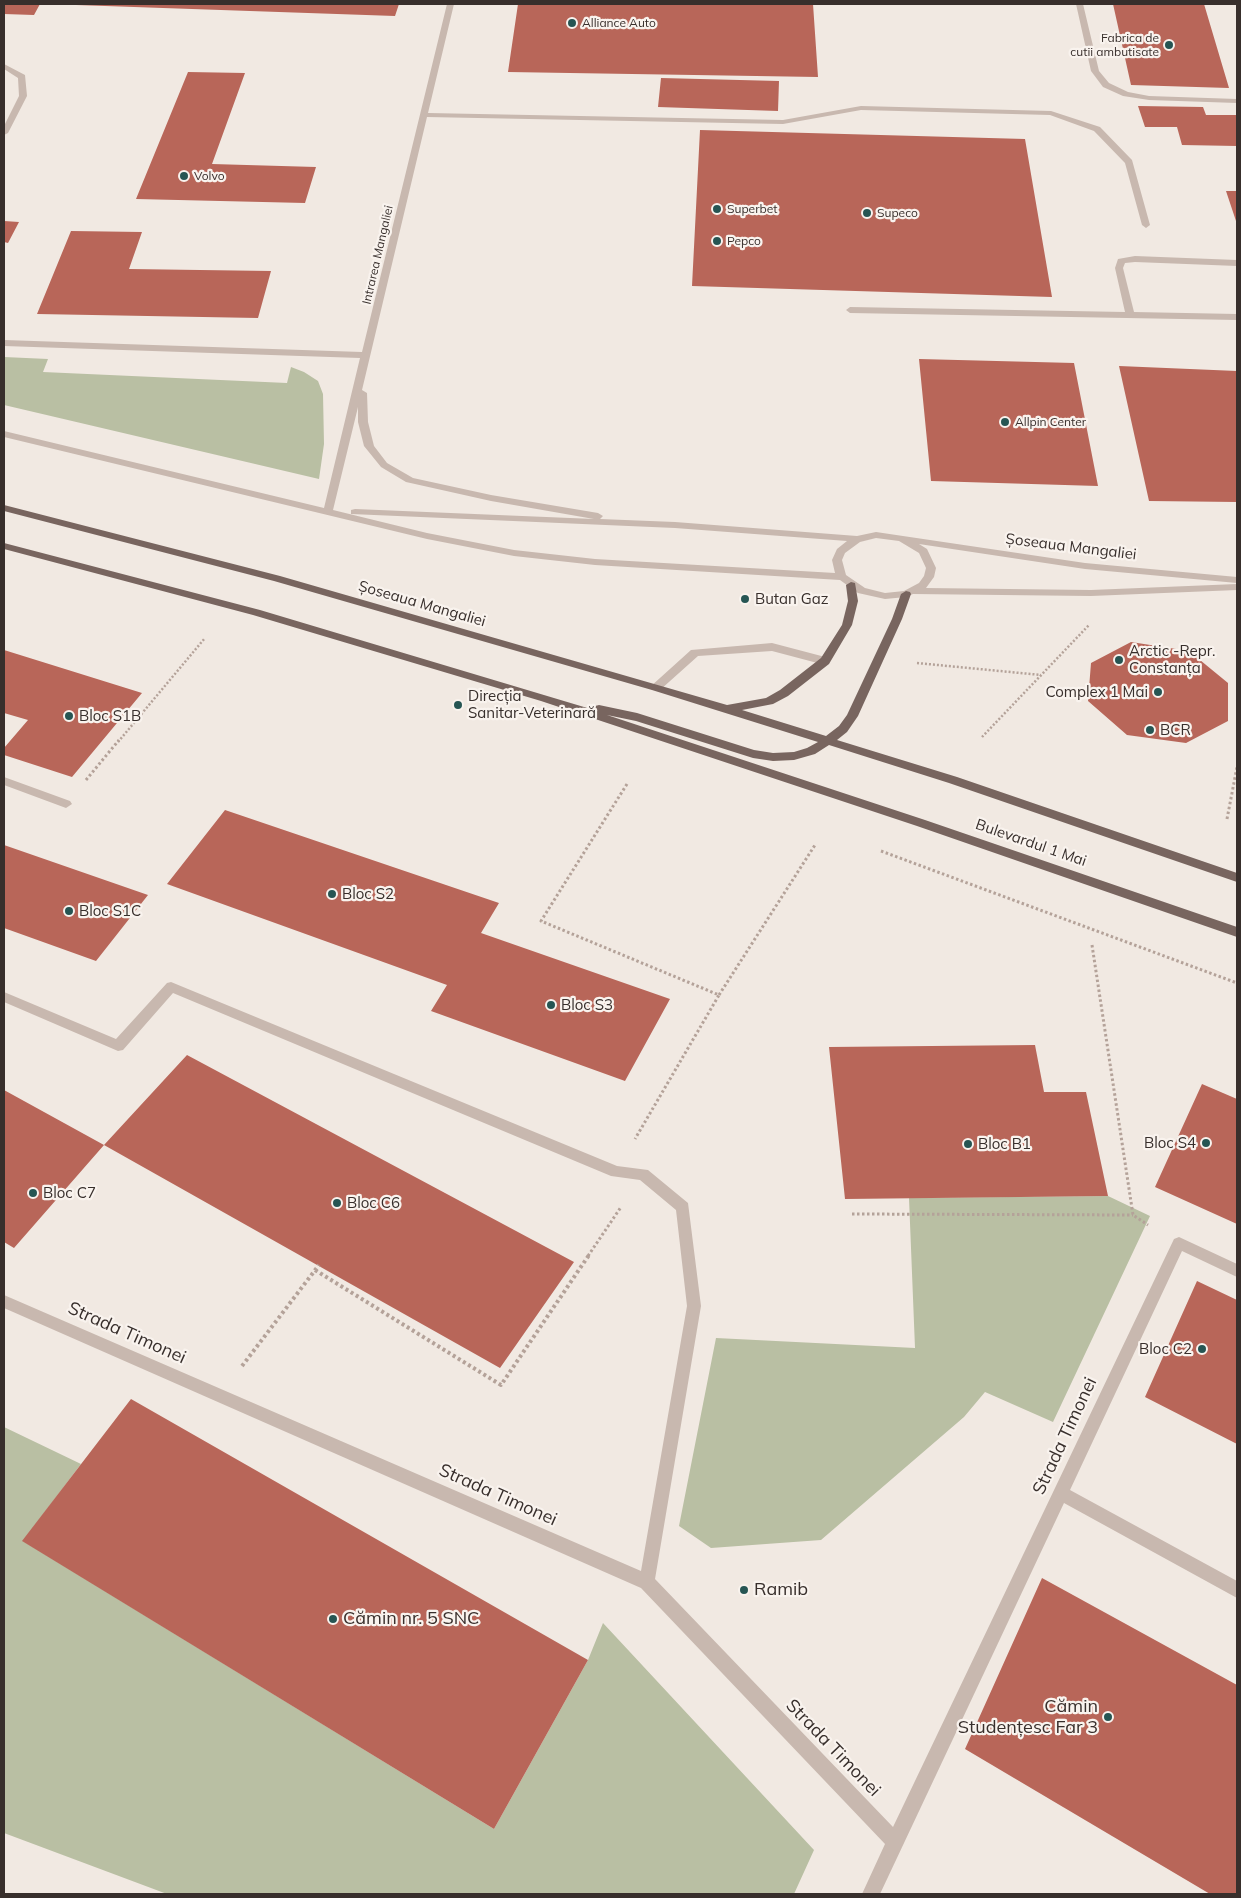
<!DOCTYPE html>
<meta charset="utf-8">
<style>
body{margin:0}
#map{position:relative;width:1241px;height:1898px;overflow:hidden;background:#f1e9e2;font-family:Mulish,sans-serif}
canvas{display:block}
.frame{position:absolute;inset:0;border:5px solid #382f2c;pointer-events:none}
</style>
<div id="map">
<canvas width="1241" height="1898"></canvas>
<div class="frame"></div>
</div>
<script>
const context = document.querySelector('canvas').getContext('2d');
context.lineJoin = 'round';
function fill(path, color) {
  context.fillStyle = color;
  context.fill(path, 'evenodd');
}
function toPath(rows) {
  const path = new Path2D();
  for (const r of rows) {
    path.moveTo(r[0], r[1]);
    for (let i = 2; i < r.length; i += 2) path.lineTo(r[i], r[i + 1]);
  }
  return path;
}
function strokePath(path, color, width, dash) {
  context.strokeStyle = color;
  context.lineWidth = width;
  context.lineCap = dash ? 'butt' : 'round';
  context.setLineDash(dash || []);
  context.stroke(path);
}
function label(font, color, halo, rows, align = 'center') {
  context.font = font + ' Mulish,sans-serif';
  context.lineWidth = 4.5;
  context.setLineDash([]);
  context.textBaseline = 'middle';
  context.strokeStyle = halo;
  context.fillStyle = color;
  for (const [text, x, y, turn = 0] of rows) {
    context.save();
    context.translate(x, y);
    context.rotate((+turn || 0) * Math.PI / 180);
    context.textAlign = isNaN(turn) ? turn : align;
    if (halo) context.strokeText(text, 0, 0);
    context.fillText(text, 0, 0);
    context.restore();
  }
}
const green = toPath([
 [4,357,48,359,43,372,287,383,291,367,304,372,318,381,323,394,324,444,319,479,4,405],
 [1108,1196,1150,1216,1053,1422,985,1392,964,1417,821,1540,711,1548,679,1526,716,1338,915,1348,909,1198],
 [4,1427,81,1464,23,1541,494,1829,588,1660,603,1623,814,1850,794,1894,167,1894,4,1833]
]);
const building = toPath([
 [4,4,40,4,34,15,4,14],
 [47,4,399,4,395,16],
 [518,4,813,4,818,77,508,72],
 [1113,4,1204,4,1229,88,1131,85],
 [188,72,245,73,212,164,316,167,305,203,136,199],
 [661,78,779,81,778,111,658,107],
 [1138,106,1203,107,1206,115,1237,115,1237,146,1182,145,1177,127,1145,127],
 [700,130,1025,139,1052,297,692,286],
 [1226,191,1237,191,1237,224],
 [4,221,19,222,8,243,4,242],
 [71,231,142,232,129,269,271,271,258,318,37,314],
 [919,359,1074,363,1098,486,931,481],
 [1119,366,1237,371,1237,502,1149,501],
 [1131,642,1189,651,1228,683,1228,721,1186,743,1127,735,1088,701,1091,663],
 [4,650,142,693,72,777,4,755,4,748,28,720,4,713],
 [225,810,499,903,481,933,670,999,625,1081,431,1011,447,985,167,884],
 [4,845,148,895,96,961,4,928],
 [1035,1045,1044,1092,1086,1092,1108,1196,845,1199,829,1047],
 [187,1055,574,1262,500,1368,104,1145],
 [1202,1084,1237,1099,1237,1224,1155,1187],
 [4,1090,104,1145,14,1248,4,1242],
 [1197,1281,1237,1300,1237,1444,1145,1397],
 [131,1399,588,1660,494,1829,22,1541],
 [1042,1578,1237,1685,1237,1894,1210,1894,965,1749]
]);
const pathFar2 = toPath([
 [917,663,1041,675],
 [982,737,1089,625],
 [118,742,205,638]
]);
const pathFar1 = toPath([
 [86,780,119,740],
 [627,784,541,921,719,995,635,1139],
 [1227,819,1237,767],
 [881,851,1237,983],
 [1092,945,1133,1215,1148,1225],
 [719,995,815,845],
 [852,1214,1133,1215],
 [588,1256,621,1207]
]);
const path = toPath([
 [315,1270,501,1385,589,1255],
 [242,1366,319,1265]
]);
const minor = toPath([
 [447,4,454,4,428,113,783,120,861,106,1051,111,1100,127,1132,160,1150,225,1146,228,1142,225,1125,163,1094,131,1050,115,861,110,783,124,427,117,362,390,367,393,368,422,374,446,387,463,413,478,491,495,598,513,603,516,600,519,675,522,857,536,876,532,1085,563,1237,577,1237,583,1085,569,919,544,927,549,936,568,934,577,926,588,1091,590,1237,584,1237,590,1091,596,913,594,906,597,885,599,858,593,840,580,595,565,514,556,427,539,4,437,4,431,324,508,360,358,4,346,4,340,362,352,447,4],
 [358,407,358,422,364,446,381,467,406,482,491,501,594,519,355,509,351,510,351,514,675,528,847,541,837,549,832,560,835,573,595,559,514,550,427,533,333,510,358,407],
 [876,538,899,541,919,553,926,568,924,576,919,583,904,591,885,593,865,588,846,575,842,560,845,553,860,542,876,538],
 [1076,4,1083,4,1099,71,1109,83,1128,92,1149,96,1237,99,1237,103,1149,100,1123,96,1103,87,1091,71,1076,4],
 [4,64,25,75,27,96,8,133,4,135,4,126,19,96,18,78,4,69,4,64],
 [1135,256,1237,260,1237,266,1135,262,1125,263,1123,268,1134,312,1237,314,1237,320,850,313,846,310,850,307,1125,312,1115,268,1118,259,1135,256],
 [772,643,829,658,830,661,825,665,772,651,698,656,660,690,652,690,650,687,691,650,772,643],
 [4,777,70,801,72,804,66,808,4,785,4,777],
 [171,982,617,1166,648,1170,688,1203,701,1306,655,1579,893,1827,1174,1239,1179,1237,1237,1264,1237,1277,1182,1251,1070,1490,1237,1581,1237,1598,1064,1503,880,1894,862,1894,885,1844,641,1588,4,1308,4,1295,641,1571,687,1306,676,1210,640,1180,611,1176,173,993,123,1050,118,1051,4,1002,4,992,116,1039,167,983,171,982]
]);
const major = toPath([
 [4,505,280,576,727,705,766,698,780,690,821,658,842,625,848,601,846,585,851,582,855,583,858,601,852,625,829,664,788,696,773,704,742,710,826,736,839,726,847,715,892,619,901,594,906,591,910,592,911,594,902,619,858,716,847,732,837,740,957,777,1237,873,1237,882,949,783,829,745,815,754,794,760,773,761,753,758,636,721,607,715,925,820,1237,927,1237,937,917,826,541,701,253,615,4,549,4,543,260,610,594,710,595,706,599,705,637,713,754,750,773,753,794,752,807,748,818,742,652,690,274,581,4,511,4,505]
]);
const markers = [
 [572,23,5,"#265553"],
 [1169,45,5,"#265553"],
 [184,176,5,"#265553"],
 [717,209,5,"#265553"],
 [867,213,5,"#265553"],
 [717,241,5,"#265553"],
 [1005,422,5,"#265553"],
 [745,599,5,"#265553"],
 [1119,660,5,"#265553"],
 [1158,692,5,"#265553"],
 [458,705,5,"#265553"],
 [69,716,5,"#265553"],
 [1150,730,5,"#265553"],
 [332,894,5,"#265553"],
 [69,911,5,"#265553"],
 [551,1005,5,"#265553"],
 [1206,1143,5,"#265553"],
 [968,1144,5,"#265553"],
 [33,1193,5,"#265553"],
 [337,1203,5,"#265553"],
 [1202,1349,5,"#265553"],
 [744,1590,5,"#265553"],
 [333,1619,5,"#265553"],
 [1108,1717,5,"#265553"]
];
const farPoinames = [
 ["Alliance Auto",582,23],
 ["Fabrica de",1159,38,"right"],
 ["cutii ambutisate",1159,52,"right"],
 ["Volvo",194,176],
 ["Superbet",727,209],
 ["Supeco",877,213],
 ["Pepco",727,241],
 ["Allpin Center",1015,422]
];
const farStreetnames = [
 ["Intrarea Mangaliei",378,255,-77]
];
const streetNames = [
 ["Șoseaua Mangaliei",1071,547,7],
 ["Șoseaua Mangaliei",422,604,16],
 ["Bulevardul 1 Mai",1031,843,19]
];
const poiNames = [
 ["Butan Gaz",755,599],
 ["Arctic -Repr.",1129,651],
 ["Constanța",1129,668],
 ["Complex 1 Mai",1148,692,"right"],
 ["Direcția",468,696],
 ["Sanitar-Veterinară",468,713],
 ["Bloc S1B",79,716],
 ["BCR",1160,730],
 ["Bloc S2",342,894],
 ["Bloc S1C",79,911],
 ["Bloc S3",561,1005],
 ["Bloc S4",1196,1143,"right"],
 ["Bloc B1",978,1144],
 ["Bloc C7",43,1193],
 ["Bloc C6",347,1203],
 ["Bloc C2",1192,1349,"right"]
];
const nearStreetnames = [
 ["Strada Timonei",127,1333,24],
 ["Strada Timonei",1065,1436,-65],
 ["Strada Timonei",498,1495,24],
 ["Strada Timonei",833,1748,46]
];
const nearPoinames = [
 ["Ramib",754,1590],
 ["Cămin nr. 5 SNC",343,1619],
 ["Cămin",1098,1707,"right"],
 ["Studențesc Far 3",1098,1728,"right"]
];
fill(green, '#b9bfa3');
fill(building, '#b86659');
strokePath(pathFar2, '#b4a299', 2.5, [2, 2]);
strokePath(pathFar1, '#b4a299', 3, [2.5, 2.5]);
strokePath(path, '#b4a299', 4, [3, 3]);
fill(minor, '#c8b8af');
fill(major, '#78655f');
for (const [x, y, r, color] of markers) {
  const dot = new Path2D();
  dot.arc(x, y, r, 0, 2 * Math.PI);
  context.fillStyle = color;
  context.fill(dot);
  strokePath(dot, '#f9f3ee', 2);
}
label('12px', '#382f2c', '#f9f3ee', farPoinames, 'left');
label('12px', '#382f2c', '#f9f3ee', farStreetnames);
label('15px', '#382f2c', '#f9f3ee', streetNames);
label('15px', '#382f2c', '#f9f3ee', poiNames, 'left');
label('18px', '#382f2c', '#f9f3ee', nearStreetnames);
label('18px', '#382f2c', '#f9f3ee', nearPoinames, 'left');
</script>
